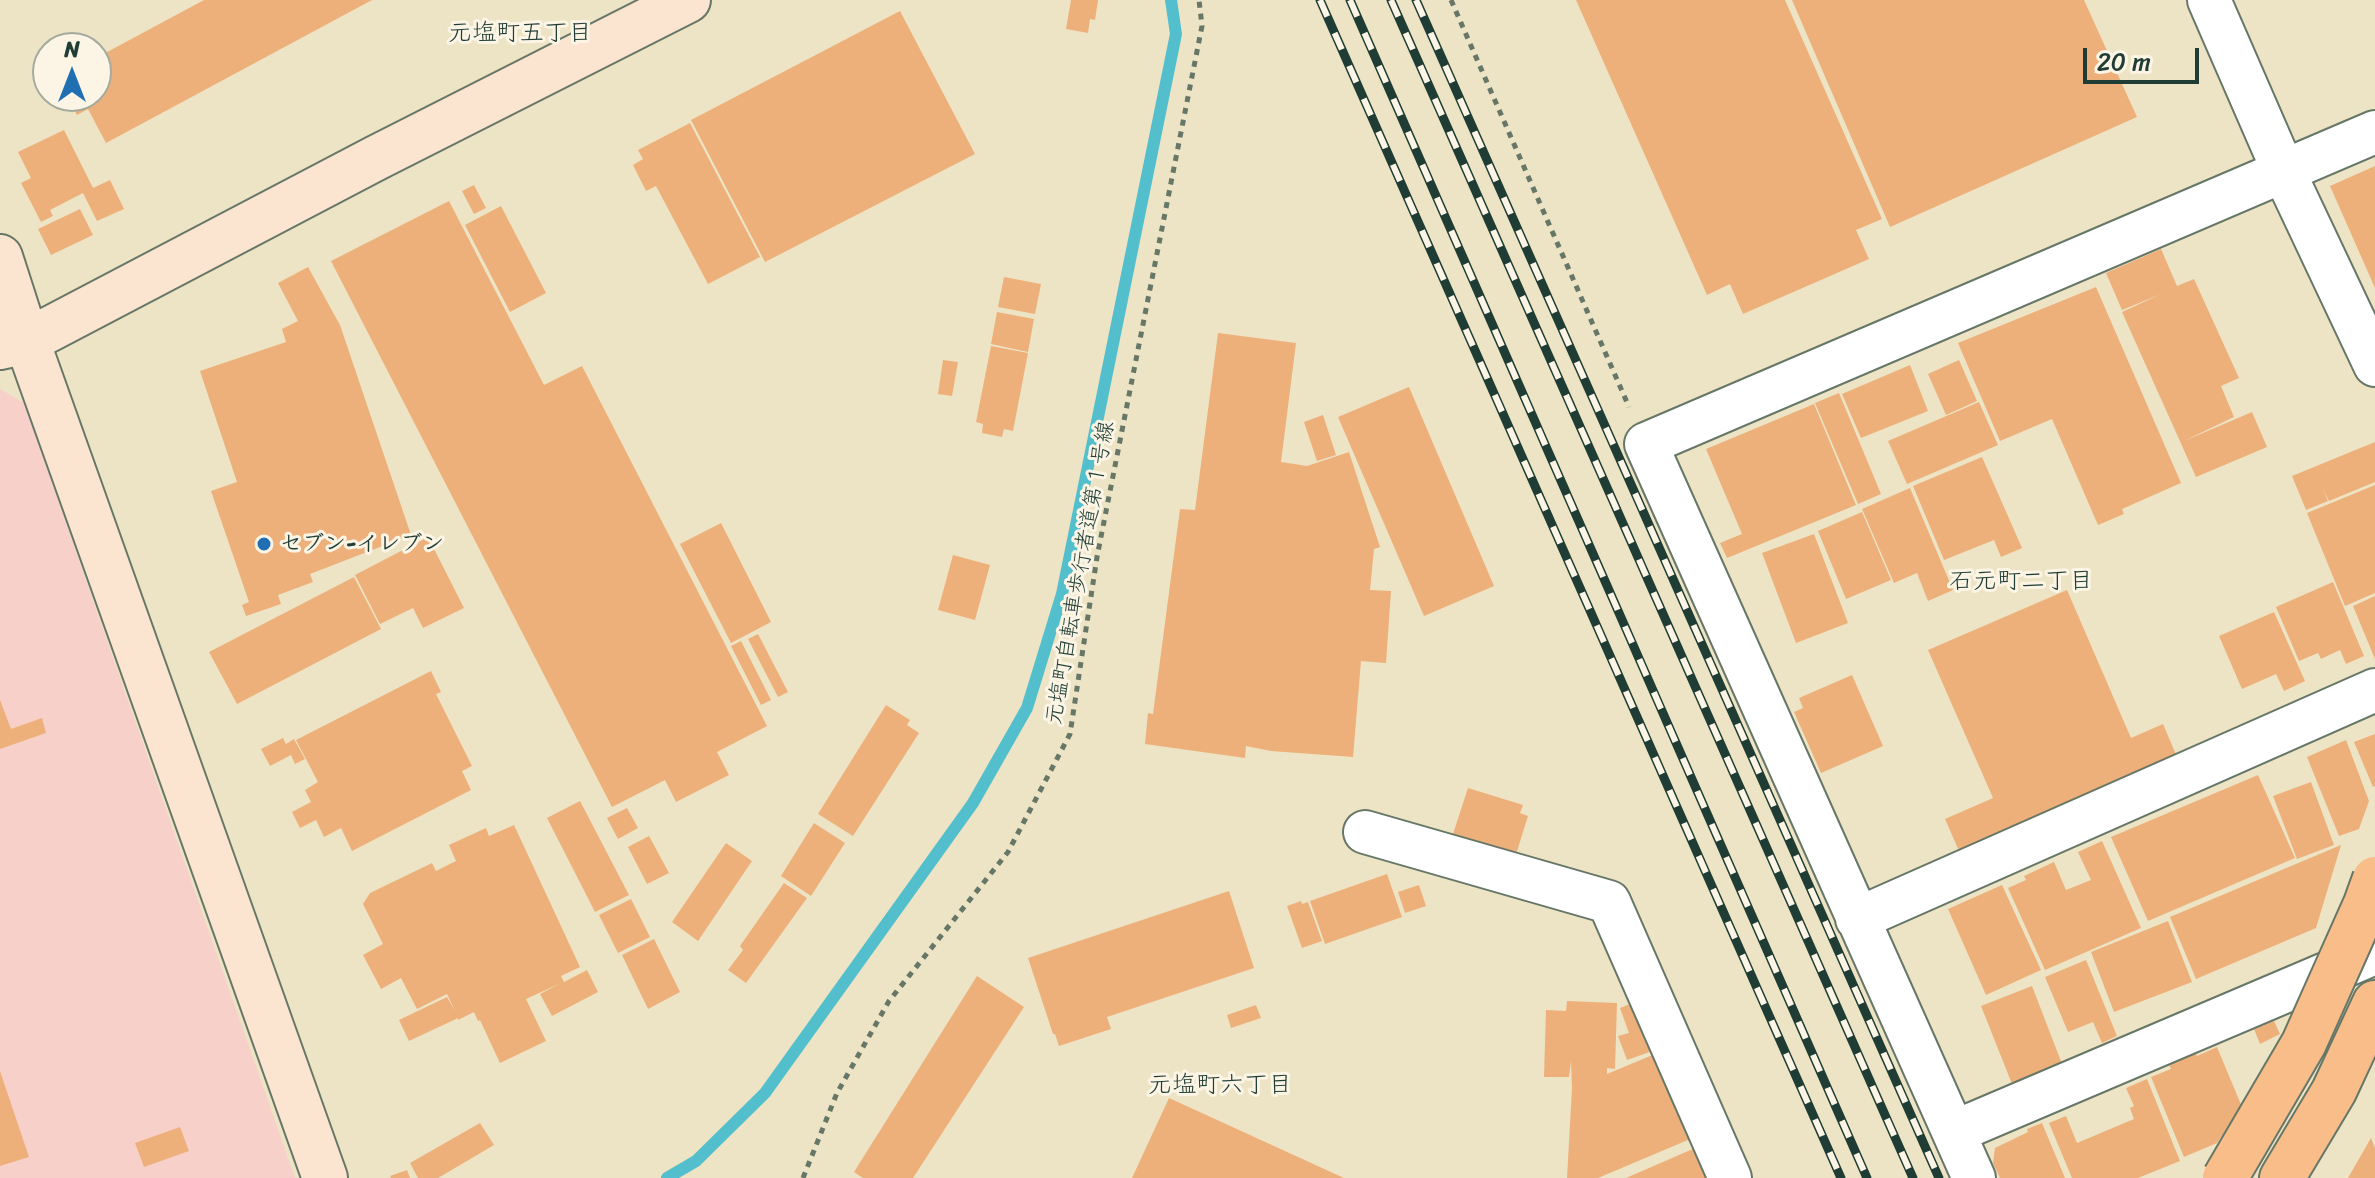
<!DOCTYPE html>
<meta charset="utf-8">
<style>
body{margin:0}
#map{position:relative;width:2375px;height:1178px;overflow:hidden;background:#ede4c5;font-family:Sriracha,sans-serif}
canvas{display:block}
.north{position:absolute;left:32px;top:32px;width:80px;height:80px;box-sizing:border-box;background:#fcf5e5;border:2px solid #a4ab9e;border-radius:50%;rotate:0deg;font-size:22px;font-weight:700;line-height:32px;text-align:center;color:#1f3d34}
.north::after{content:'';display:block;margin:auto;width:28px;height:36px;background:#1f6fb2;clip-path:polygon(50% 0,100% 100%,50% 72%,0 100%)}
.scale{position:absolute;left:2083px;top:48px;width:116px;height:36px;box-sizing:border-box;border:4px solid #1f3d34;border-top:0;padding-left:10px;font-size:24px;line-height:28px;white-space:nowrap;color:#1f3d34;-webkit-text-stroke:6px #fcf5e5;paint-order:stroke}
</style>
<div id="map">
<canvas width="2375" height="1178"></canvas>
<div class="north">N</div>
<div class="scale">20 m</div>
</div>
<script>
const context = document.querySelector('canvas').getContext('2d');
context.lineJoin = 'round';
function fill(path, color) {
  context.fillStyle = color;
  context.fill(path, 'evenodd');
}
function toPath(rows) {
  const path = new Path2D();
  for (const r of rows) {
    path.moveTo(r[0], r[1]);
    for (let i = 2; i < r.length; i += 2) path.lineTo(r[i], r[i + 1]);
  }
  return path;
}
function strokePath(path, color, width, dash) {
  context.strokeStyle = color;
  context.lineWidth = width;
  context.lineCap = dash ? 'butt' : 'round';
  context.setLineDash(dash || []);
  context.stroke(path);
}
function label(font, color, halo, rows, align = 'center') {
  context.font = font + ' Sriracha,"Klee One",sans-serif';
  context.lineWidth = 6;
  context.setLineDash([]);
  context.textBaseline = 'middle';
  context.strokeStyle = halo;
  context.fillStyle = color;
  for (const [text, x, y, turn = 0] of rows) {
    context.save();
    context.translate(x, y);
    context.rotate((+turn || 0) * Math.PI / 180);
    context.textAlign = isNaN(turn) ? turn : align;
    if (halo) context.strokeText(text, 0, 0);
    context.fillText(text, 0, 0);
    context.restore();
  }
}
const built = toPath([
 [0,389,24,403,295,1178,0,1178]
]);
const stream = toPath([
 [667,1178,696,1161,765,1093,973,803,1027,708,1062,594,1176,34,1171,0]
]);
const building = toPath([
 [204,0,372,0,106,143,88,109,77,115,66,96,96,96,96,58],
 [1071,0,1098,0,1095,20,1090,19,1088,33,1066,29],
 [1576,0,1785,0,1882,219,1856,230,1869,259,1743,314,1730,284,1707,295],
 [1792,0,2084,0,2137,117,1890,227],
 [900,11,975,154,765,262,691,120],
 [690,123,760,257,708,284,656,186,646,191,633,165,643,159,638,150],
 [64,130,93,188,110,180,124,209,97,221,83,193,50,210,53,216,41,222,21,183,31,178,18,152],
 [2375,166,2375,288,2330,186],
 [474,185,486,208,474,214,462,191],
 [449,201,544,385,582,366,767,726,717,752,729,775,676,802,665,780,612,807,331,261],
 [501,206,546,293,510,312,465,225],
 [80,209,93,235,51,255,38,229],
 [2161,249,2177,286,2194,279,2239,378,2221,386,2234,417,2184,441,2252,412,2267,447,2196,477,2122,312,2161,294,2122,310,2106,273],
 [308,267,340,325,411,535,310,574,313,582,278,595,281,604,246,616,242,605,249,602,211,491,237,482,200,371,286,342,282,329,298,321,278,283],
 [1004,277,1041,284,1035,314,998,307],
 [2096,287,2181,483,2122,509,2124,514,2098,525,2052,419,2000,441,1958,343],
 [997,312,1034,319,1028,352,991,344],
 [1218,333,1296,343,1281,462,1307,466,1349,452,1380,547,1374,549,1370,590,1391,591,1386,663,1361,661,1353,757,1271,751,1246,746,1245,758,1145,744,1148,713,1153,714,1180,509,1195,510],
 [991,346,1028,353,1013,431,1004,429,1002,437,982,433,983,424,976,422],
 [943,360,958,362,952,396,938,394],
 [1959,360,1977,401,1946,415,1928,374],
 [1910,365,1928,411,1861,438,1842,394],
 [1409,387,1494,586,1424,616,1338,417],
 [1839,393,1881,494,1858,504,1815,403],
 [1979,402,1998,445,1907,484,1888,441],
 [1814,404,1856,505,1727,558,1720,543,1742,534,1706,449],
 [1323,415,1336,455,1317,461,1304,422],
 [2375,442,2375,482,2329,501,2323,489,2328,501,2306,510,2292,476],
 [1982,457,2022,548,2001,557,1994,540,1944,560,1913,486],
 [2375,485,2375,593,2345,606,2307,513],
 [1910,488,1953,590,1928,601,1917,573,1894,583,1862,509],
 [1862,512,1891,580,1846,599,1818,531],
 [721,523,771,622,731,643,680,544],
 [1814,534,1848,623,1796,643,1762,553],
 [428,537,464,608,423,628,413,608,380,624,355,575],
 [953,555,990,565,975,620,938,610],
 [354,577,381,629,237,704,209,652],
 [2333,582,2364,656,2346,664,2340,650,2321,659,2318,653,2299,661,2276,607],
 [2067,590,2131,738,2163,724,2177,757,1959,851,1945,819,1993,798,1928,650],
 [2375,596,2375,659,2353,606],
 [2274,612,2305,681,2284,691,2276,674,2242,689,2219,636],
 [758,634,788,692,778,697,748,639],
 [741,641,771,700,761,705,731,646],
 [431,671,441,692,436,694,472,766,462,771,471,790,352,851,341,828,324,837,316,820,300,828,292,812,311,802,305,790,318,782,296,740],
 [1852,675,1883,746,1821,773,1794,712,1803,708,1799,698],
 [0,700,11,729,42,718,46,733,0,749],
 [886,705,910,720,907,725,919,733,853,836,818,814],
 [2375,734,2375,786,2373,787,2354,742],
 [283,738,286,744,294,739,305,759,295,764,291,755,270,766,261,749],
 [2346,740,2369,801,2359,829,2339,836,2307,757],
 [2258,775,2295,858,2148,921,2111,837],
 [2311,782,2334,845,2297,859,2273,796],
 [1468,788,1523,805,1520,813,1528,816,1514,861,1452,837],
 [580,801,629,895,595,912,547,818],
 [627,808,638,828,618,839,607,818],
 [814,823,845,843,811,896,781,876],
 [514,825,580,967,561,976,564,982,587,970,598,992,552,1016,540,994,561,983,526,999,546,1041,500,1063,480,1020,478,1021,474,1012,458,1020,458,1018,409,1041,399,1020,447,997,455,1011,447,994,417,1009,401,978,381,989,363,955,383,944,363,904,370,893,432,863,436,871,456,861,449,845,486,828,489,836],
 [649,836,669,873,647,884,628,847],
 [2102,841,2141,928,2045,970,2008,888,2026,880,2024,876,2054,862,2066,890,2091,880,2078,852],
 [726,843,752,861,698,941,672,922],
 [2341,845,2316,928,2196,979,2170,917],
 [1387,874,1402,917,1325,944,1310,901],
 [784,883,807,898,746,983,728,970,743,950,740,946],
 [1419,885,1426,906,1405,913,1398,892],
 [2002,885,2041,970,1986,995,1948,909],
 [1229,891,1254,968,1107,1017,1111,1029,1059,1046,1055,1034,1053,1034,1028,958],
 [631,899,650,937,618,953,599,915],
 [1301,901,1302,904,1308,902,1322,941,1302,948,1287,906],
 [2168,921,2192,982,2114,1012,2091,952],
 [654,939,680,992,648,1009,622,955],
 [2086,960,2117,1036,2102,1043,2093,1022,2068,1032,2045,977],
 [977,976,1024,1007,913,1178,863,1178,854,1172],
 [2032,986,2064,1069,2014,1089,1981,1006],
 [1640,1000,1658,1049,1627,1060,1618,1036,1629,1033,1620,1008],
 [1567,1001,1617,1003,1615,1069,1607,1068,1607,1074,1662,1051,1695,1137,1598,1178,1567,1178,1572,1088,1571,1061,1569,1077,1544,1077,1546,1010,1566,1011],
 [1256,1005,1261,1018,1231,1028,1227,1015],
 [2274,1021,2280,1034,2260,1044,2254,1029],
 [2217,1047,2242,1107,2217,1143,2184,1157,2151,1077,2171,1069,2168,1062,2194,1051,2197,1056],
 [0,1071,29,1157,0,1166],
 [2147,1079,2180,1161,2138,1178,2072,1178,2049,1123,2066,1116,2077,1143,2134,1119,2130,1108,2134,1106,2126,1088],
 [1169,1098,1344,1178,1132,1178],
 [480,1123,494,1145,438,1178,418,1178,410,1163],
 [2042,1123,2065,1178,2000,1178,1993,1163,1995,1148,2028,1132,2027,1129],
 [180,1127,189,1151,144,1167,135,1143],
 [2371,1138,2375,1148,2375,1178,2348,1178],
 [1702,1145,1716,1178,1626,1178],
 [407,1170,410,1178,391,1178,390,1176]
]);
const path = toPath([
 [1451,0,1629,407],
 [803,1178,837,1093,889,1001,1008,852,1070,734,1097,557,1202,26,1199,0]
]);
const street = toPath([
 [2209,0,2283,170,2375,365],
 [1365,832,1609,902,1730,1178],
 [1857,919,2375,690],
 [1954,1132,2375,953],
 [1974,1178,1646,444,2375,132]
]);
const secondary = toPath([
 [0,257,27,341,325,1178],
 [0,347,27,341,376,158,688,0]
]);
const highway = toPath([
 [2282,1178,2334,1091,2375,1003]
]);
const rail = toPath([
 [1320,0,1841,1178],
 [1350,0,1867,1178],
 [1391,0,1913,1178],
 [1416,0,1939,1178]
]);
const highwayBridge = toPath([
 [2225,1178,2304,1043,2366,904,2375,879]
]);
const markers = [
 [264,544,8,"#1f6fb2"]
];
const poiNames = [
 ["セブン-イレブン",280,544]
];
const streetNames = [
 ["元塩町自転車歩行者道第１号線",1081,573,-80]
];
const neighbourhoodNames = [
 ["元塩町五丁目",520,34],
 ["石元町二丁目",2021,582],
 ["元塩町六丁目",1220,1086]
];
fill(built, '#f7d0ca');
strokePath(stream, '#53bfcd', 12);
fill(building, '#edb07a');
strokePath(street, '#677767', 46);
strokePath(secondary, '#677767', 48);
strokePath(highway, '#677767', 48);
strokePath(path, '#677767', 5, [6, 6]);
strokePath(street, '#fff', 42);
strokePath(secondary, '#fce5d0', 44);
strokePath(highway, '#f8bd89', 44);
strokePath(rail, '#1f3d34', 9);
strokePath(rail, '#fcf5e5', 6, [18]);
strokePath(highwayBridge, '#677767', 48, []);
strokePath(highwayBridge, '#f8bd89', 44);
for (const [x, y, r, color] of markers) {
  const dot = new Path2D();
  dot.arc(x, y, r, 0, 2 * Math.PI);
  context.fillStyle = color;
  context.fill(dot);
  strokePath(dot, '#fcf5e5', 3);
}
label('bold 22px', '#1f3d34', '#fcf5e5', poiNames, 'left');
label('22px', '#1f3d34', '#fcf5e5', streetNames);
label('24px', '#1f3d34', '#fcf5e5', neighbourhoodNames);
</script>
